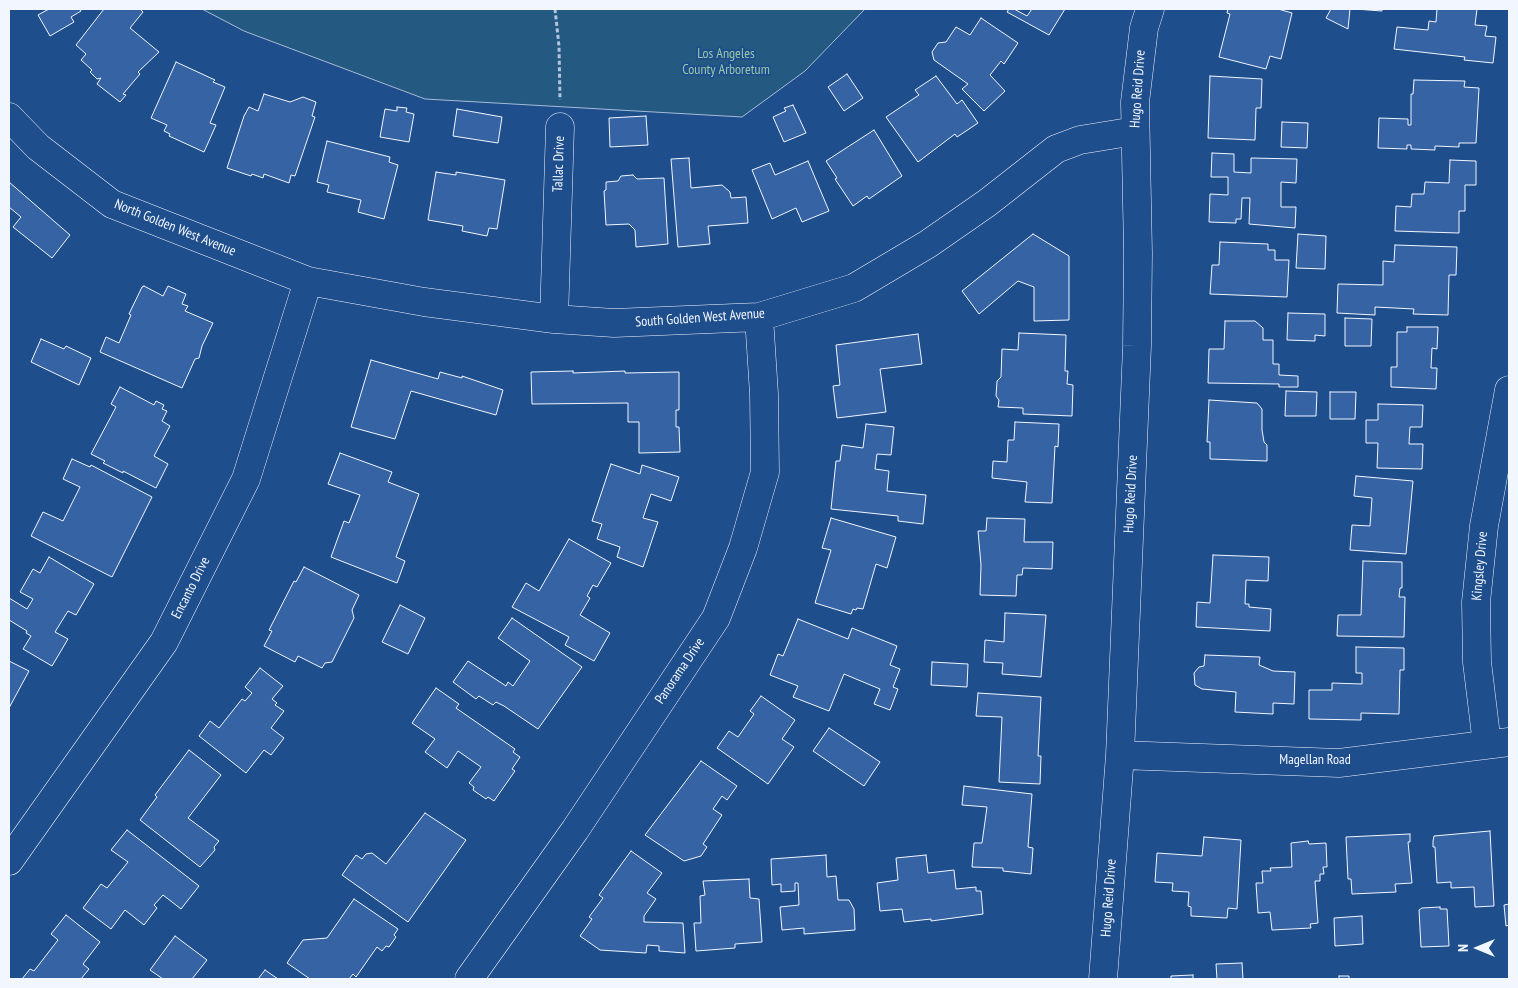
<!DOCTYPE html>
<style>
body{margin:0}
#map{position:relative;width:1518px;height:988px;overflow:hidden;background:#1f4e8c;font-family:"PT Sans Narrow",sans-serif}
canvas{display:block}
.frame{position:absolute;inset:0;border:10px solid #f2f6ff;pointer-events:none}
.north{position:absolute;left:1453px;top:923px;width:50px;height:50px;-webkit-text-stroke:4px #1f4e8c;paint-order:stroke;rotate:270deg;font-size:14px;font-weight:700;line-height:20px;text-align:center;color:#f2f6ff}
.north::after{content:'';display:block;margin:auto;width:18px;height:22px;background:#f2f6ff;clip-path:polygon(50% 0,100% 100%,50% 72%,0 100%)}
</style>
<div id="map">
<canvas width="1518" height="988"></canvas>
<div class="frame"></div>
<div class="north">N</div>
</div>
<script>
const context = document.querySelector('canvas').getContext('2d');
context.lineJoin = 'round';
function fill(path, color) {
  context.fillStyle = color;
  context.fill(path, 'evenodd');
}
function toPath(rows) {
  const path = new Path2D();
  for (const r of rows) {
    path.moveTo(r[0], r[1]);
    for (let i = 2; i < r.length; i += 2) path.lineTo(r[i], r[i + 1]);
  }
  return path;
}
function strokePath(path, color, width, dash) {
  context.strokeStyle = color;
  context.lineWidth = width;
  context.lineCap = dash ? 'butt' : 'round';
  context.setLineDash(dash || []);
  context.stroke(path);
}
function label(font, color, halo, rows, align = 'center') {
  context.font = font + ' "PT Sans Narrow",sans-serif';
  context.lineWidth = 4;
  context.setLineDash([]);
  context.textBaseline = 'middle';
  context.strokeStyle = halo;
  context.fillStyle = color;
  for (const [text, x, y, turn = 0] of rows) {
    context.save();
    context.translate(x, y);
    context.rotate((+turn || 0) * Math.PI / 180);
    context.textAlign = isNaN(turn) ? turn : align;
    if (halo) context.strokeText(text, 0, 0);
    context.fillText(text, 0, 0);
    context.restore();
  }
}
const green = toPath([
 [202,9,865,9,805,71,742,117,425,99,244,31,202,9]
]);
const building = toPath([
 [49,9,80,9,81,11,71,17,74,22,50,36,38,15,49,9],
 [104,9,140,9,143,12,130,28,159,52,138,72,140,74,123,94,126,95,120,102,97,84,101,78,97,79,90,72,92,70,81,60,86,54,76,45,104,9],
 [1009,9,1014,9,1027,16,1032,9,1065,9,1049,35,1007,12,1009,9],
 [1228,9,1278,9,1292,13,1281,59,1270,56,1266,69,1219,57,1230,14,1227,13,1228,9],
 [1331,9,1350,9,1348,29,1326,18,1331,9],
 [1355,9,1382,9,1382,11,1355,9],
 [1437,9,1477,9,1475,25,1487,26,1485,36,1496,37,1493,63,1464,60,1465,57,1394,49,1397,27,1428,30,1429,21,1436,22,1437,9],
 [981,18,1018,43,1004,64,1001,61,990,75,1005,91,984,111,962,89,968,84,934,60,932,52,938,43,946,42,956,27,970,35,981,18],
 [176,62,215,80,213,82,225,87,210,123,216,125,204,152,169,136,170,134,164,131,167,125,151,118,176,62],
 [847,74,863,98,844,111,828,87,847,74],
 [936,76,957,104,962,100,978,123,957,137,955,134,918,162,886,117,919,95,915,90,936,76],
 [1210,76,1262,79,1261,108,1256,108,1255,140,1208,138,1210,76],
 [1414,80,1465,81,1464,87,1479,88,1476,143,1459,143,1459,147,1435,146,1435,150,1411,149,1411,145,1407,145,1407,149,1378,148,1379,118,1408,119,1408,125,1411,125,1411,94,1413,94,1414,80],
 [264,94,290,102,303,97,316,102,312,116,315,117,295,176,291,175,289,183,264,174,263,178,252,174,251,176,227,168,244,116,249,107,258,111,264,94],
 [793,105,806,133,784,142,773,117,786,111,784,108,793,105],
 [397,107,407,108,406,112,414,114,409,142,380,137,385,109,397,111,397,107],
 [457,109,502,117,498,143,453,136,457,109],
 [646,116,648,145,610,147,609,118,646,116],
 [1282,122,1308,123,1307,148,1281,147,1282,122],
 [874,130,902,176,869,199,867,196,853,206,835,179,837,178,826,161,874,130],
 [327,141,390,157,389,162,398,165,384,219,358,212,361,200,327,192,329,185,317,182,327,141],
 [1212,153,1234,154,1234,172,1251,173,1251,158,1297,159,1296,183,1281,182,1281,207,1296,207,1295,228,1249,224,1250,198,1242,198,1241,219,1236,219,1236,223,1209,222,1210,194,1228,195,1228,177,1211,177,1212,153],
 [689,158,691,188,722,185,730,192,731,198,746,197,748,223,708,226,710,244,678,247,671,159,689,158],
 [1450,160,1476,161,1476,185,1465,185,1465,211,1459,211,1459,233,1395,231,1396,206,1411,207,1412,194,1424,194,1425,182,1449,183,1450,160],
 [808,161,829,211,802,222,796,208,772,219,752,170,770,163,775,175,808,161],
 [436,172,456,175,456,172,505,180,497,229,489,228,487,236,462,231,463,226,428,220,436,172],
 [633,175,637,179,664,178,668,244,636,247,635,230,629,224,606,225,604,191,606,190,606,182,618,181,621,176,633,175],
 [9,182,70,235,52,258,13,227,21,217,9,207,9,182],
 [1033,234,1069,256,1069,320,1034,321,1034,287,1018,281,979,314,962,291,1033,234],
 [1298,234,1326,236,1325,269,1296,268,1298,234],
 [1220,242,1268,244,1268,250,1275,250,1275,260,1289,260,1287,297,1210,294,1212,265,1219,265,1220,242],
 [1395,245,1457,247,1456,275,1449,275,1448,315,1413,314,1414,309,1375,307,1375,315,1337,313,1338,284,1383,285,1383,261,1394,262,1395,245],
 [144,286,163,296,168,286,186,294,182,304,188,306,185,311,213,323,202,346,199,358,195,359,182,388,100,352,106,337,119,343,131,315,129,314,142,287,144,286],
 [1288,313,1325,314,1325,336,1315,335,1315,341,1287,340,1288,313],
 [1345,318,1372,319,1371,346,1345,346,1345,318],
 [1225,321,1255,321,1263,328,1263,340,1273,340,1273,364,1279,364,1279,375,1298,376,1298,387,1279,387,1279,384,1208,383,1209,349,1224,349,1225,321],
 [1407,327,1438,327,1437,349,1432,348,1431,368,1437,368,1436,389,1391,387,1391,367,1397,367,1397,332,1407,332,1407,327],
 [1019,333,1066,335,1065,371,1068,371,1067,384,1073,385,1072,416,1023,414,1023,408,998,407,999,400,996,396,997,381,1001,377,1002,349,1018,350,1019,333],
 [918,334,922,364,880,369,886,412,837,418,833,386,840,385,836,345,918,334],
 [41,339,64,349,66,346,91,358,79,385,31,362,41,339],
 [371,360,438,379,440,372,462,378,462,376,503,390,496,415,411,391,395,439,351,427,371,360],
 [573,371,573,373,625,371,625,373,679,372,679,410,676,410,676,427,679,427,680,452,639,453,639,422,628,422,628,403,532,404,531,372,573,371],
 [120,387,154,405,156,401,164,405,162,409,167,411,162,421,170,426,154,456,168,464,156,488,123,471,123,473,103,463,105,461,91,454,116,407,111,404,120,387],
 [1286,391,1317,392,1316,416,1285,416,1286,391],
 [1330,392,1356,392,1355,419,1330,419,1330,392],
 [1209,400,1257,403,1262,409,1262,430,1264,442,1267,445,1267,461,1210,459,1210,442,1207,442,1209,400],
 [1378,404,1423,405,1422,427,1410,427,1409,444,1423,444,1422,469,1377,468,1378,443,1366,443,1366,420,1378,420,1378,404],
 [1015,422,1059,424,1058,447,1055,446,1052,503,1025,502,1027,482,992,478,993,461,1007,462,1008,440,1014,440,1015,422],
 [866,424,894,427,891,455,877,454,875,469,889,471,887,491,926,495,923,524,898,521,898,516,831,509,836,461,840,461,842,445,863,448,866,424],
 [340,453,392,472,388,482,419,494,396,557,405,561,397,583,331,557,344,521,349,523,360,495,328,484,340,453],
 [72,459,90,467,91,465,152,497,112,577,31,536,43,512,63,521,80,487,63,479,72,459],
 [611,464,640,474,642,465,679,477,671,501,651,494,643,518,658,522,643,567,617,557,620,547,597,539,602,524,592,521,611,464],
 [1356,476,1413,481,1406,554,1350,550,1352,525,1370,526,1372,498,1354,496,1356,476],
 [831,518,896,537,887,568,876,564,863,609,857,608,856,610,853,609,851,614,815,603,831,550,822,548,831,518],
 [987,518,1025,519,1024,542,1053,542,1052,569,1023,568,1022,575,1017,575,1016,596,980,595,981,565,978,531,986,531,987,518],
 [569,539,611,563,597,587,593,585,587,596,590,598,580,615,610,633,594,661,565,645,569,637,512,607,526,583,539,591,569,539],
 [1213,555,1269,557,1268,581,1246,580,1245,604,1249,604,1249,607,1271,609,1270,631,1196,627,1197,602,1210,603,1213,555],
 [49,557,94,584,76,615,68,611,55,632,68,639,52,666,23,649,31,636,26,633,27,631,9,620,9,598,27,609,33,599,20,592,33,569,40,573,49,557],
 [1363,561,1402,562,1402,588,1400,588,1399,597,1405,597,1404,637,1337,636,1338,615,1361,615,1363,561],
 [304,567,359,595,352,610,354,618,332,662,325,663,322,668,298,656,295,662,264,646,272,631,269,630,294,581,296,582,304,567],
 [400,605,425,618,408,654,382,642,400,605],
 [1005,613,1046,615,1041,677,1002,674,1003,663,984,662,985,640,1004,642,1005,613],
 [512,618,582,667,538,729,504,706,496,702,493,705,479,696,476,699,453,682,468,661,506,686,508,682,513,686,530,661,498,638,512,618],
 [798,619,848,639,852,628,897,646,890,665,900,669,893,687,898,689,890,710,874,704,880,689,844,674,829,711,793,697,798,686,770,675,778,654,783,656,798,619],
 [1356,647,1404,648,1404,670,1400,670,1399,714,1361,713,1361,720,1309,719,1309,690,1332,690,1332,683,1362,684,1362,673,1356,673,1356,647],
 [1205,655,1260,657,1259,665,1273,671,1295,672,1294,704,1273,703,1273,714,1235,712,1236,692,1202,689,1195,685,1194,673,1199,667,1204,666,1205,655],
 [9,661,29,671,9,708,9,661],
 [932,662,968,664,967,687,931,685,932,662],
 [260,668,283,686,272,699,277,703,275,705,284,711,271,728,284,738,271,755,264,750,246,773,199,736,210,721,219,728,242,699,245,701,252,693,245,687,260,668],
 [436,688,459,704,456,708,515,749,513,752,520,757,512,769,515,771,494,801,488,797,486,799,473,790,474,787,469,783,481,767,458,751,447,768,425,752,435,739,412,723,436,688],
 [978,693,1041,697,1038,756,1041,756,1040,784,999,782,1002,717,976,716,978,693],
 [761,696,795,720,782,739,794,747,768,784,717,748,729,731,738,737,754,714,750,711,761,696],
 [829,728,880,762,864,786,813,751,829,728],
 [189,750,221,775,188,818,219,841,214,847,215,850,200,867,140,820,157,797,155,795,189,750],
 [701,761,737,786,727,800,722,796,713,809,722,815,703,844,707,847,701,856,684,861,645,835,701,761],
 [964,786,1032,794,1028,847,1033,848,1031,874,1003,871,1003,868,972,867,974,843,982,843,987,807,962,805,964,786],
 [425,813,466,840,408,922,342,875,356,855,362,859,366,854,372,853,386,864,425,813],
 [127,830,199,886,181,909,163,895,154,905,157,908,144,925,125,910,111,929,83,908,101,884,107,888,128,862,111,850,127,830],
 [1490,831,1494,906,1475,907,1474,887,1451,888,1451,882,1437,883,1435,847,1433,847,1433,841,1434,836,1490,831],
 [1410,834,1410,842,1408,842,1412,883,1395,884,1396,892,1352,894,1351,879,1348,879,1346,837,1410,834],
 [1204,837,1241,840,1237,909,1228,908,1227,918,1191,916,1191,907,1188,906,1189,892,1172,891,1173,883,1155,882,1157,853,1202,856,1204,837],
 [1308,841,1309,844,1326,843,1327,867,1323,867,1324,874,1320,874,1320,881,1315,881,1318,923,1310,924,1311,928,1272,930,1270,912,1258,913,1256,883,1263,883,1262,871,1271,871,1270,868,1292,867,1291,843,1308,841],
 [631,851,662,873,647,893,656,899,644,916,644,922,683,923,685,953,659,951,659,946,647,945,646,953,600,950,580,936,592,919,589,917,603,898,599,895,631,851],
 [826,855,827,877,836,876,838,900,849,900,854,909,855,930,804,934,804,928,782,930,780,907,799,905,798,883,795,883,795,891,781,892,781,884,772,885,771,859,826,855],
 [926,855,928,873,954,870,956,889,976,887,976,891,981,891,983,914,931,921,931,919,904,922,902,909,880,911,877,883,898,880,896,858,926,855],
 [749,879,750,898,759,899,762,942,735,944,735,948,696,951,694,923,701,923,700,896,705,895,703,881,749,879],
 [354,899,398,929,394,935,396,937,389,947,386,946,382,951,377,947,356,977,353,974,349,979,310,979,287,963,303,940,327,938,354,899],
 [1509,904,1509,925,1506,926,1504,905,1509,904],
 [1440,907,1440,909,1447,909,1449,946,1421,947,1419,910,1422,908,1440,907],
 [66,915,100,942,83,964,89,969,81,979,22,979,30,969,34,971,58,940,51,934,66,915],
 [1362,916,1363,944,1335,946,1334,918,1362,916],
 [175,936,207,960,192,979,163,979,150,970,175,936],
 [1242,963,1243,979,1217,979,1216,964,1242,963],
 [265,970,278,979,258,979,265,970],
 [1193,975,1193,979,1169,979,1171,979,1171,976,1193,975],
 [1339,976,1349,976,1349,979,1362,979,1339,979,1339,976]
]);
const path = toPath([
 [555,9,559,46,560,100]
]);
const minor = toPath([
 [9,117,38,147,112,204,308,281,424,302,554,319,614,323,759,317,854,288,928,244,987,203,1056,149,1080,140,1135,131],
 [554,319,560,127],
 [1487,744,1477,662,1476,602,1484,526,1509,390],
 [1120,755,1339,763,1509,742],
 [9,861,164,642,246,479,308,281],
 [469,979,575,830,716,618,743,548,765,472,764,394,759,317],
 [1103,979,1120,755,1137,346,1138,253,1135,102,1144,28,1150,9]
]);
const parkNames = [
 ["Los Angeles",726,54],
 ["County Arboretum",726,70]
];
const streetNames = [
 ["Hugo Reid Drive",1138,89,-86],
 ["Tallac Drive",559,164,-88],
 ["North Golden West Avenue",175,228,22],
 ["South Golden West Avenue",700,318,-4],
 ["Hugo Reid Drive",1131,494,-87],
 ["Kingsley Drive",1480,566,-85],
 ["Encanto Drive",191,588,-63],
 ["Panorama Drive",680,671,-56],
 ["Magellan Road",1315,760],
 ["Hugo Reid Drive",1109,898,-86]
];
fill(green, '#245a82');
strokePath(green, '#a8bbd7', 1);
fill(building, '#3563a3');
strokePath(building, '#f2f6ff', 1);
strokePath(minor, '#f2f6ff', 29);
strokePath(path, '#b3c4dc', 3, [4, 2.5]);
strokePath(minor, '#1f4e8c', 28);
label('14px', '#97c8a6', '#1f4e8c', parkNames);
label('14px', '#f2f6ff', '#1f4e8c', streetNames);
</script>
